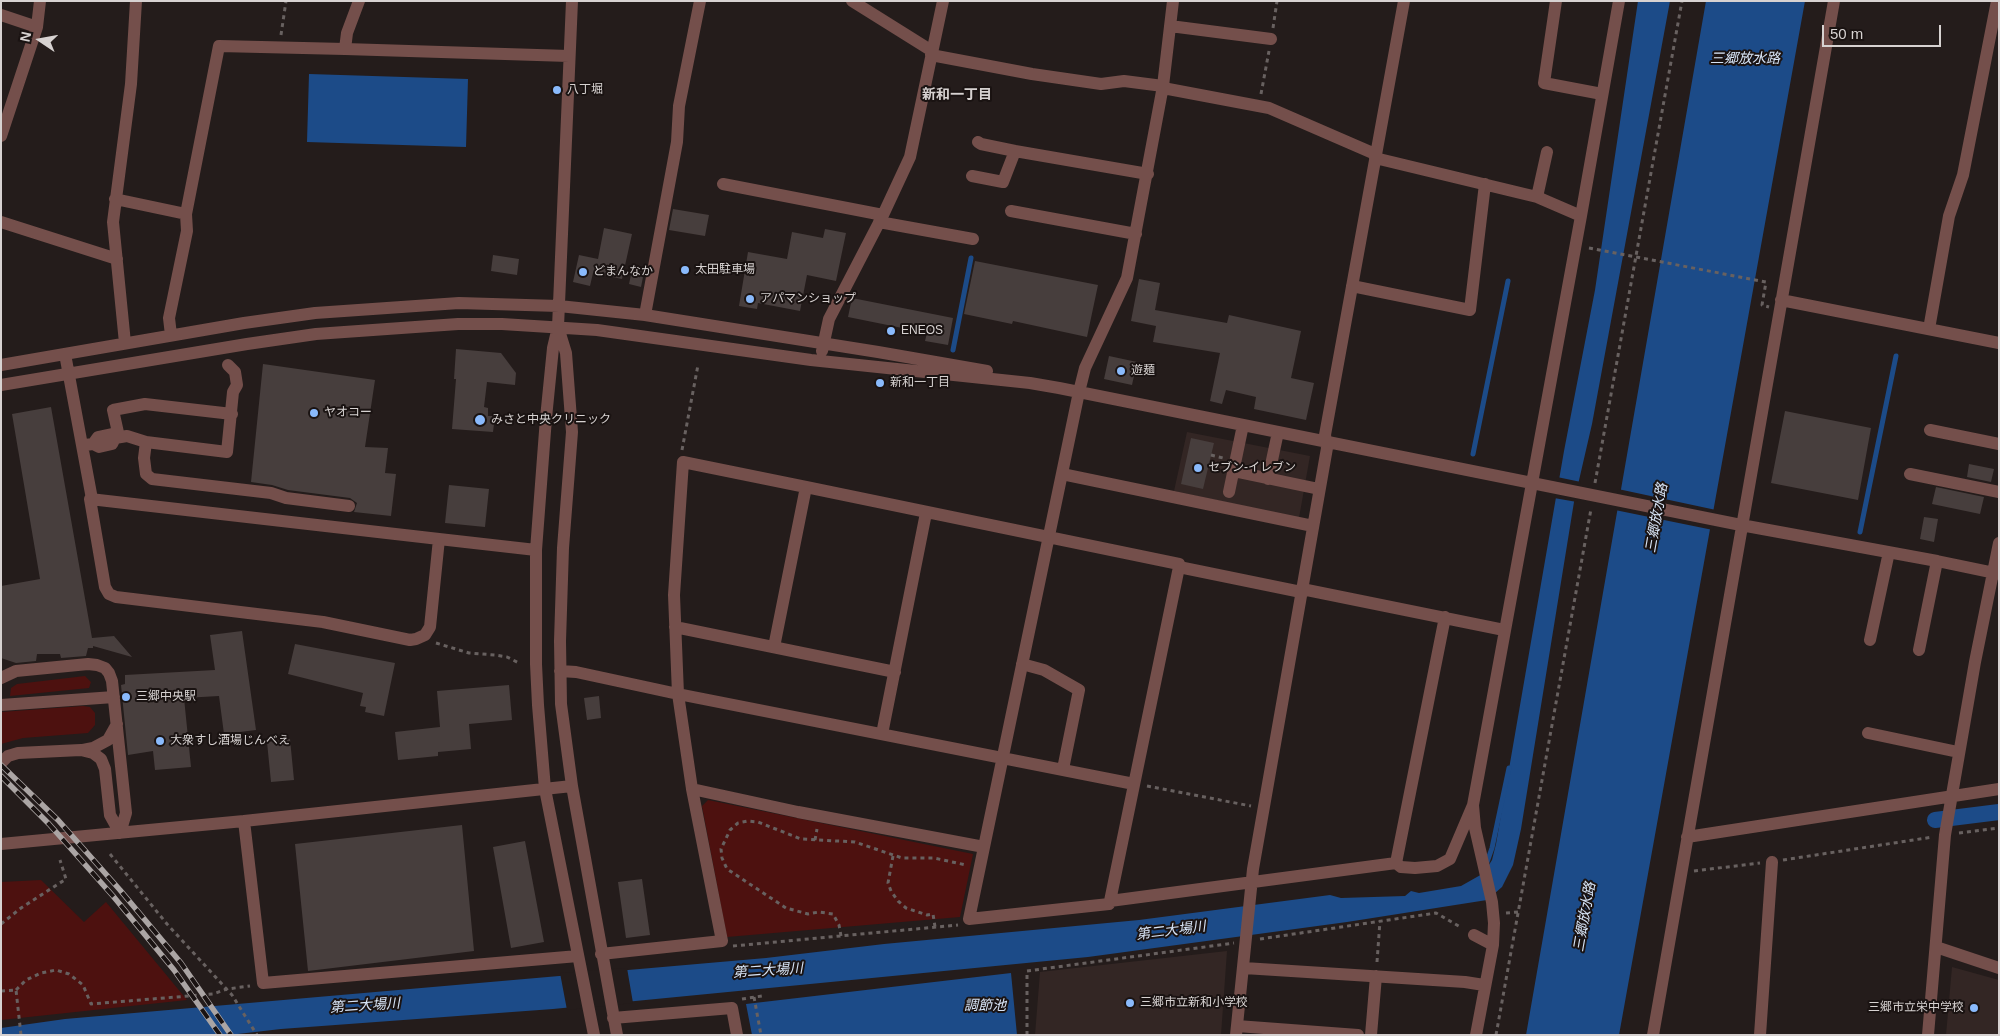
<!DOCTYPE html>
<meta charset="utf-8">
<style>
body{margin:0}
#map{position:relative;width:2000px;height:1036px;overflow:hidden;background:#241c1b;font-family:Helvetica,sans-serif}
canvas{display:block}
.frame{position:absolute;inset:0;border:2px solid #d7d2d1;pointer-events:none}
.north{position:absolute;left:15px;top:15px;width:50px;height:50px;-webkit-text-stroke:4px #1a1312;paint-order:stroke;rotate:282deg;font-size:14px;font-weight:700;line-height:20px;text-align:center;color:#d7d2d1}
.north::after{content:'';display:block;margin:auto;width:18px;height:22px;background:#d7d2d1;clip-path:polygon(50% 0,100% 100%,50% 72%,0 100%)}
.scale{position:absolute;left:1822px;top:25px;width:119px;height:22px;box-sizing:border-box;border:2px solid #d7d2d1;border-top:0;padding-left:6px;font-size:15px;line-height:18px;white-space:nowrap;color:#d7d2d1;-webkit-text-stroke:4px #1a1312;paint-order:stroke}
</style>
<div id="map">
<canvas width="2000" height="1036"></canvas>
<div class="frame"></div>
<div class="north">N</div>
<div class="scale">50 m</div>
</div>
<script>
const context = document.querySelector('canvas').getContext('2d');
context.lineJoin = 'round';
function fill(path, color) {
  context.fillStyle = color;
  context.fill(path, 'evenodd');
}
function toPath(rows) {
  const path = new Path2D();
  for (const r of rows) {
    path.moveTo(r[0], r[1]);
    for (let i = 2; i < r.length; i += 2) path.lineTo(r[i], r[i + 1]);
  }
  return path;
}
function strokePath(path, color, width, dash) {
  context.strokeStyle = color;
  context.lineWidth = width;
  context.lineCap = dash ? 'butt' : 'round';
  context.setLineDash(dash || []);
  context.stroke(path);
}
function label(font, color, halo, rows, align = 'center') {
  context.font = font + ' Helvetica,"Noto Sans JP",sans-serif';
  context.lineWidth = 4;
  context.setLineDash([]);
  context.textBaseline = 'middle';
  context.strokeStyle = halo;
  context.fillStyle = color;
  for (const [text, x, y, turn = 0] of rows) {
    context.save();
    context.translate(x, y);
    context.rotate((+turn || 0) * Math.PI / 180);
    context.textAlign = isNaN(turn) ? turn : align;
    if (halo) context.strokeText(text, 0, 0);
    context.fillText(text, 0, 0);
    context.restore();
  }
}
const built = toPath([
 [1187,432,1310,456,1299,518,1174,491],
 [1227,951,1221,1035,1035,1035,1040,972],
 [1952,967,1999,980,1999,1035,1946,1035]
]);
const green = toPath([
 [85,676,91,682,89,688,10,696,11,688,17,684],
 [83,706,90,707,95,713,95,725,88,733,23,738,1,744,1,712],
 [708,800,973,854,960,917,727,937,702,806],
 [41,880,84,922,106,902,187,1000,1,1020,1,882]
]);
const water = toPath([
 [1638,1,1670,1,1592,424,1574,502,1521,829,1513,865,1502,887,1487,900,1347,922,1088,957,553,1009,281,1029,229,1035,1,1035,1,1028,65,1019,766,958,884,944,1139,920,1330,895,1341,898,1405,896,1411,891,1419,893,1461,886,1484,873,1492,860,1496,844,1564,451,1595,290],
 [1706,1,1805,1,1619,1035,1526,1035],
 [309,74,468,79,466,147,307,142],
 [1011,973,1017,1035,752,1035,746,1004]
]);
const pier = toPath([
 [1557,477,1581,482,1577,502,1554,498],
 [1618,489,1716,510,1713,530,1615,510],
 [627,968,633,1003,567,1010,560,973]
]);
const stream = toPath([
 [953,350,971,258],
 [1473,454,1508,281],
 [1860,532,1896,356],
 [1486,865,1492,848,1509,768]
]);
const canal = toPath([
 [1935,820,1999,812]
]);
const building = toPath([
 [673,209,709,215,705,236,669,230],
 [604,228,632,234,622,279,593,273,590,286,573,282,579,255,598,259],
 [825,229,846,233,836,281,807,275,800,311,758,303,757,309,739,306,748,252,787,259,792,232,823,238],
 [493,255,519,259,517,275,491,271],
 [975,261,1098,285,1087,337,1013,321,1012,324,964,314],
 [632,270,644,272,641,287,629,284],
 [1139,279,1160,283,1155,310,1227,323,1229,315,1301,331,1291,378,1314,383,1306,420,1254,409,1256,397,1226,390,1222,404,1210,401,1220,353,1153,342,1156,326,1131,321],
 [852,298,953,318,948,345,925,341,927,333,848,317],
 [456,349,501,353,516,373,515,385,487,382,484,407,488,408,488,416,495,416,493,432,452,429,456,379,454,379],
 [1109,356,1137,362,1132,385,1104,379],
 [263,364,375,380,365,447,388,448,385,473,396,474,391,516,354,512,357,503,350,498,288,490,272,485,251,482],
 [51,407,92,638,114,636,132,657,93,646,93,648,88,648,86,656,61,658,60,654,37,654,36,661,16,663,1,658,1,586,40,579,12,414],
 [1785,411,1871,428,1858,500,1771,483],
 [1191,438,1214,443,1203,489,1181,484],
 [1969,464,1994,469,1991,482,1967,477],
 [449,485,489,489,485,527,445,523],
 [1936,487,1984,497,1980,514,1932,504],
 [1924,517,1938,519,1934,542,1920,539],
 [242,631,256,730,224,734,219,696,184,698,191,767,155,770,153,751,128,755,121,685,125,684,125,675,215,670,210,635],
 [295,644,395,663,384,716,365,712,366,707,360,706,363,693,288,674],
 [509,685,512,720,469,724,471,749,438,752,438,756,398,760,395,732,440,727,437,691],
 [599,696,601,718,587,720,584,698],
 [290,739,294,780,271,782,267,742],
 [462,825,474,951,308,971,295,844],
 [525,841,544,942,511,948,493,847],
 [642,879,650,935,626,938,618,882]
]);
const path = toPath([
 [1273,28,1277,1],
 [281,35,286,1],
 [1261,94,1269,51],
 [1589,248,1766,282,1762,305,1769,307],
 [682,450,698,365],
 [1211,455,1223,458],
 [1595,483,1682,1],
 [436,643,469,653,495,655,507,657,519,663],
 [1147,786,1251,806],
 [1959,833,1999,828],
 [815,840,817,829],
 [110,854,167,924,232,995,257,1035],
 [893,856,888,883,891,891,898,901,906,908,927,915,933,914,935,927],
 [1783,860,1933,837],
 [1694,871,1760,863],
 [1506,913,1518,912],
 [1,924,21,908,66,879,60,860],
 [841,936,839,925,833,914,819,912,808,914,786,908,727,869,722,858,721,849,730,830,738,823,748,821,758,822,801,839,855,842,902,858,934,858,966,865],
 [1260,939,1436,913,1462,928],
 [733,946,958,925],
 [1377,962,1380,921],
 [16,990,26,980,41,973,56,970,69,974,83,985,91,1004,213,994,227,989,250,986],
 [1,991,16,990,21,1035],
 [754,997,761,1035],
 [742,999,762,996],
 [1027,1035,1027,971,1234,943],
 [1496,1035,1591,509]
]);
const minor = toPath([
 [359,1,347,33,345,49,569,56],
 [572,1,558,327,553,348,546,418,536,550,536,664,538,705,545,789,594,1035],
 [852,1,932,51],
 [1173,1,1163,86,1127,278,1085,368,1079,392,969,919,1109,904,1110,901,1396,863,1401,867,1415,868,1437,866,1450,859,1473,805],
 [1556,1,1544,83,1602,94],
 [1,15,37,27],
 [1170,26,1271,39],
 [931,55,1032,74,1101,84,1124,81,1163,86],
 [1163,88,1269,108,1375,154],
 [1,136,37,27,40,1],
 [978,142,981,144,1015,151],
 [1375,158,1537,197,1581,216],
 [972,176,1003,182,1015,151,1148,174],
 [723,184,883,215],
 [1537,197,1547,152],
 [115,199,186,214],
 [1011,211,1136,234],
 [1,222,117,259],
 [879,222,973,239],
 [1352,286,1470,310,1485,184],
 [1781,300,1999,343],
 [645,315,677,142,679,106,700,1],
 [558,327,566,353,572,432,563,548,560,641,561,704,572,786,617,1035],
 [1929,329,1949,216,1963,175,1997,1],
 [171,335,169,318,187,231,186,214,219,46,345,49],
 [125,343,113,222,131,84,136,1],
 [822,351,829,319,883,215,910,157,943,1],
 [65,354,92,499],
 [1,365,244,323,315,313,459,303,559,306,645,315,878,352,987,371],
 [1,385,247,344,316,334,458,324,502,324,597,330,811,360,1030,383,1059,388,1741,525,1937,561,1999,574],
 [1930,430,1999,444],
 [119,437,113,410,145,404,232,414],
 [146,442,144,458,146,474,152,479,271,493,286,498,349,506],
 [93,444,98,437,112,434,115,438,127,436,146,442,227,452,233,392,237,385,235,372,228,365],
 [85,445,93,444,99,447,112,444,115,438],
 [1233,471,1319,489],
 [1062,474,1313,526],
 [1910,474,1999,492],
 [1268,479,1278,432],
 [806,487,1179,564,1179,567],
 [1229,492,1243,425],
 [439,539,430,627,425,635,416,639,410,640,323,622,116,597,109,594,105,587,90,499,439,539,536,550],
 [1302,589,1504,630],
 [675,627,895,672],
 [1870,640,1889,552],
 [1919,650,1937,561],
 [1022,664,1044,670,1079,690,1063,769],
 [560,671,576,672,678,694,1134,784],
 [1,678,16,671,88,664,97,665,105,668,109,673,112,681,126,813,120,833],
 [1,705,114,697],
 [1868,733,1958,752],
 [882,734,926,513],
 [83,750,93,748,108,740,117,724],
 [1,763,8,756,18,753,81,750,93,753,101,759,105,769,110,815,120,833],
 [692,789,798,812,984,847],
 [244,821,263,983,578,956],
 [1687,837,1999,789],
 [1,844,244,821,572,786],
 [1396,863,1445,617],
 [1110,901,1179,567,1301,592],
 [1474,935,1493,945],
 [1936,947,1999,968],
 [601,954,722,941,692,789,678,694,674,595,683,462,806,487,774,647],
 [1244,968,1465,982,1484,985],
 [613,1018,732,1008,737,1035],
 [1237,1026,1358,1035],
 [1236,1035,1253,869,1327,448,1325,435,1404,1],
 [1371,1035,1376,976],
 [1476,1035,1493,945,1494,923,1492,902,1475,828,1473,805,1581,216,1619,1],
 [1653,1035,1834,1],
 [1760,1035,1772,862],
 [1928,1035,1945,835,1975,662,1999,543]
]);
const rail = toPath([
 [1,765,58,820,120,890,181,963,231,1035],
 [1,776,49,824,113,896,174,970,220,1035]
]);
const markers = [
 [557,90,5,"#8abafc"],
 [685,270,5,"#8abafc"],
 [583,272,5,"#8abafc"],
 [750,299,5,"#8abafc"],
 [891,331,5,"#8abafc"],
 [1121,371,5,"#8abafc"],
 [880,383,5,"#8abafc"],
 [314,413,5,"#8abafc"],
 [480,420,6,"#8abafc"],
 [1198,468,5,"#8abafc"],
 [126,697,5,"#8abafc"],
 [160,741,5,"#8abafc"],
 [1130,1003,5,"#8abafc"],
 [1974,1008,5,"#8abafc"]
];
const poiNames = [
 ["八丁堀",567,90],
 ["太田駐車場",695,270],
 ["どまんなか",593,272],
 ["アパマンショップ",760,299],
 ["ENEOS",901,331],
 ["遊麺",1131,371],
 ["新和一丁目",890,383],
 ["ヤオコー",324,413],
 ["みさと中央クリニック",491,420],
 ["セブン-イレブン",1208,468],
 ["三郷中央駅",136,697],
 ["大衆すし酒場じんべえ",170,741],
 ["三郷市立新和小学校",1140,1003],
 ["三郷市立栄中学校",1964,1008,"right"]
];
const waterNames = [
 ["三郷放水路",1745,59],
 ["三郷放水路",1657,518,-80],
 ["三郷放水路",1585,917,-80],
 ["第二大場川",1171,931,-7],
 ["第二大場川",768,971,-4],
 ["第二大場川",365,1006,-4],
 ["調節池",985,1006]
];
const neighbourhoodNames = [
 ["新和一丁目",957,95]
];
fill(built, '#332624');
fill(green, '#4d110f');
fill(water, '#1c4b88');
fill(pier, '#241c1b');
strokePath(stream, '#1c4b88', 5);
strokePath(canal, '#1c4b88', 16);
fill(building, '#473e3d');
strokePath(path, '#686160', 3, [4, 4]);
strokePath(minor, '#744f4b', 12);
strokePath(rail, '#aba5a4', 5.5);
strokePath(rail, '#1a1312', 4, [11]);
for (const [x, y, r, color] of markers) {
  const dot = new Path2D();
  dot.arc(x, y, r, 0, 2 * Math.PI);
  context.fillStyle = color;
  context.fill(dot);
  strokePath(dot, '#1a1312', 2);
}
label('12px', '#d7d2d1', '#1a1312', poiNames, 'left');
label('italic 14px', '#d7e4f6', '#1a1312', waterNames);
label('bold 14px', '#d7d2d1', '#1a1312', neighbourhoodNames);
</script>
